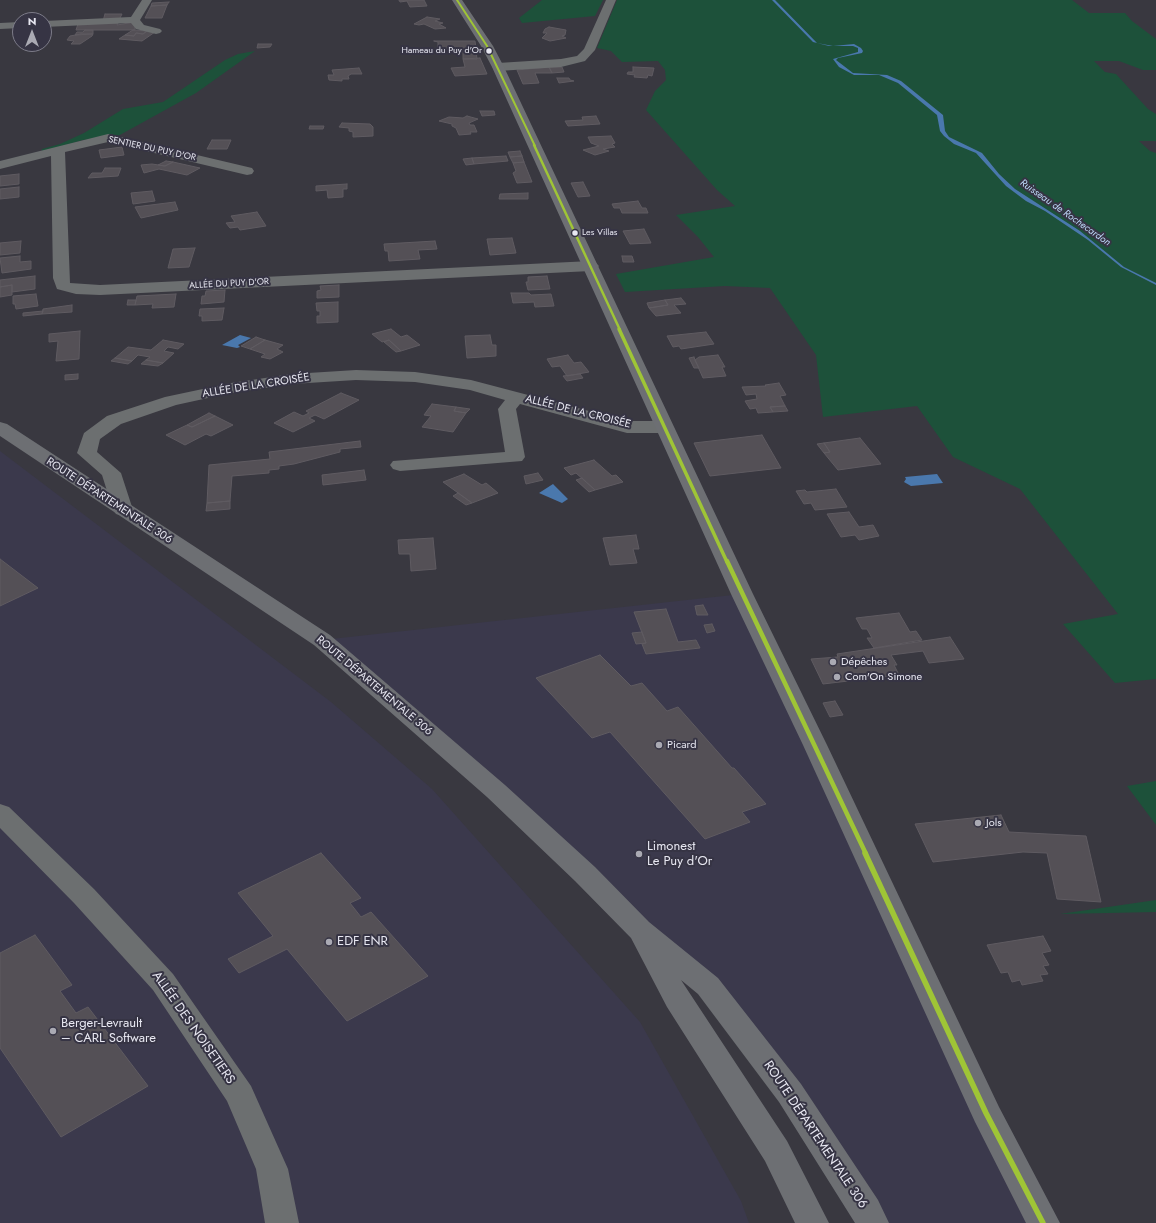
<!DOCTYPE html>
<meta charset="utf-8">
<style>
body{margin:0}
#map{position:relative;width:1156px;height:1223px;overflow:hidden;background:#393840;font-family:Jost,sans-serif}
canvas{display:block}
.north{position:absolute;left:12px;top:12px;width:40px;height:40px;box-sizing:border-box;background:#363444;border:1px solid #7d7c89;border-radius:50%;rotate:0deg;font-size:11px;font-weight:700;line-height:16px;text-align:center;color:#e7e7f1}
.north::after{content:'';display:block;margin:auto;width:14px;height:18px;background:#aaaab3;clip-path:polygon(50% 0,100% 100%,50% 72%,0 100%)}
</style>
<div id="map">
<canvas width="1156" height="1223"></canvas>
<div class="north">N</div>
</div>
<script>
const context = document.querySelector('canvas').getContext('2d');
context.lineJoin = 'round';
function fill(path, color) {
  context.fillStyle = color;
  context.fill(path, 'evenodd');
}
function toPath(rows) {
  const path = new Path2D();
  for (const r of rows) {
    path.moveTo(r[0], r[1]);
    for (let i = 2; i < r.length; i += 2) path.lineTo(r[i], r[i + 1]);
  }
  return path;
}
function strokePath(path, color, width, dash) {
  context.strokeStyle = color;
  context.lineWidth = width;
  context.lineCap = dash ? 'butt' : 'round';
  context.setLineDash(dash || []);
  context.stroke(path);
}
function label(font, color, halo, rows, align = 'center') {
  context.font = font + ' Jost,sans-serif';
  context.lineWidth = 4;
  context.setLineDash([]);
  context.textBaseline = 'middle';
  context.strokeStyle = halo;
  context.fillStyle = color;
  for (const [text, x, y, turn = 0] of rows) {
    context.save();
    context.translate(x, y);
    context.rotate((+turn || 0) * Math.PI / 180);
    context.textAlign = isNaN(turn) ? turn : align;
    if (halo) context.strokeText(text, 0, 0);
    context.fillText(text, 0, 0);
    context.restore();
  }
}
const built = toPath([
 [0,451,331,702,432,789,640,1022,741,1201,749,1223,0,1223],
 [742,594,1032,1223,872,1223,708,986,322,640]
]);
const green = toPath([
 [542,0,603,0,595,16,522,23,519,18],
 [617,0,1072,0,1089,13,1125,13,1132,21,1156,39,1156,70,1143,70,1119,61,1094,61,1105,72,1116,74,1148,109,1156,114,1156,141,1139,141,1150,151,1156,153,1156,679,1115,683,1063,624,1118,614,1020,489,953,457,917,406,823,417,816,355,770,288,725,286,625,292,616,274,714,257,698,237,676,215,735,206,717,190,646,110,655,91,666,80,665,70,658,61,622,62,611,51,597,48],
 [255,51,196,93,118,136,83,140,42,152,42,149,60,144,84,133,123,109,163,102,225,60,238,54],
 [1156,781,1156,825,1127,786],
 [1156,900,1156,912,1060,914]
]);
const water = toPath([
 [772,0,775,0,817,43,833,46,854,44,861,48,863,51,862,53,838,58,836,60,853,73,887,75,901,81,943,115,945,131,949,137,982,153,999,174,1015,189,1080,231,1124,267,1156,283,1156,285,1121,267,1088,240,1045,211,1026,201,1006,186,976,153,954,144,944,136,940,131,937,115,898,83,879,75,854,75,839,67,833,59,858,52,858,48,853,46,829,46,813,42],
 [240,335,251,338,238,345,240,347,237,348,222,345],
 [937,474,943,483,911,486,904,482,906,479,905,477],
 [553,484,568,499,562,503,539,493]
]);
const building = toPath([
 [399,0,424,0,427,6,410,7,407,1,400,2,399,0],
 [169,2,167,5,151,6,152,3,169,2],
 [167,5,162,18,145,18,151,6,167,5],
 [105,14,122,14,119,20,103,21,105,14],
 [427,17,440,19,435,21,443,23,439,24,446,28,435,29,424,24,419,25,414,24,427,17],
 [135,22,135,30,76,30,78,24,118,23,117,25,135,22],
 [549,27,566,30,565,35,562,36,566,38,550,41,542,38,547,33,543,33,545,29,549,27],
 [85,30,93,30,93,34,75,35,77,32,83,32,85,30],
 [133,30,135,30,147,31,143,34,136,33,134,36,125,35,133,30],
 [147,31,155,32,142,41,119,39,125,35,134,36,136,33,143,34,147,31],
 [81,34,93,34,92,36,80,44,71,44,74,41,67,40,70,36,81,34],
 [434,41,475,41,476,48,438,49,438,42,434,41],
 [258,44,272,44,270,47,257,48,258,44],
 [476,50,477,59,463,59,463,51,476,50],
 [480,58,487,74,455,76,451,68,465,67,463,59,480,58],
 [549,67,562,67,564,72,552,73,549,67],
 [549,67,552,73,535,73,539,83,523,84,517,70,549,67],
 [633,67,654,68,652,76,648,75,647,78,634,77,635,75,627,74,628,72,633,72,633,67],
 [359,68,362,74,351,74,348,76,349,79,342,79,342,81,329,80,328,75,334,75,332,70,359,68],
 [557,78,569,78,570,80,574,81,559,83,557,78],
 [480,111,494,111,495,115,482,116,480,111],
 [467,116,478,119,469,123,470,125,474,125,477,132,470,132,471,134,459,135,456,128,452,126,452,124,439,121,449,117,463,118,467,116],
 [596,116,600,124,568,126,565,121,583,120,582,117,596,116],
 [342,123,370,124,373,127,373,136,353,137,353,132,349,131,349,128,339,127,342,123],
 [310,126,324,126,323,129,309,129,310,126],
 [611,136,615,143,612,144,615,147,603,149,609,151,595,155,583,150,599,146,591,143,588,137,611,136],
 [212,140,231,140,227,149,207,149,212,140],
 [122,147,124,155,101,158,99,150,122,147],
 [520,151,522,156,510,157,508,152,520,151],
 [506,156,508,161,474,164,472,158,506,156],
 [522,156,524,162,513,163,510,157,522,156],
 [472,158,474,164,466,165,463,159,472,158],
 [166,161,173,162,165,166,158,165,166,161],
 [173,162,200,168,187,175,159,169,144,173,141,165,152,164,165,166,173,162],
 [524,162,532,182,517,183,513,173,516,171,513,163,524,162],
 [105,168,121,168,118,176,88,178,92,173,102,173,105,168],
 [19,174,19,184,0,186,0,176,19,174],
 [583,182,590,196,578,197,571,183,583,182],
 [347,184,347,189,343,189,343,197,328,198,327,190,316,191,316,186,347,184],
 [19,187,19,197,0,199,0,189,19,187],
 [152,191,155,201,133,204,131,193,152,191],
 [528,193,528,199,499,199,500,194,528,193],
 [638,201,642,208,646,208,648,213,622,213,620,208,614,208,612,204,638,201],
 [175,202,178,210,141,218,135,207,175,202],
 [257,212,266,226,240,230,238,227,230,228,226,223,235,222,231,216,257,212],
 [644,229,651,243,630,244,623,231,644,229],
 [512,238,516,253,490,255,487,239,512,238],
 [21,241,20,253,0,255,0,243,21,241],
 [435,241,437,249,418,250,420,259,389,261,388,251,385,251,384,244,435,241],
 [195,248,189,267,168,268,173,249,195,248],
 [20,256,20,262,31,261,31,269,2,273,0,258,20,256],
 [622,256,632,256,634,262,623,262,622,256],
 [35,276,35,289,12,292,12,285,0,287,0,280,35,276],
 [547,276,550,289,528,290,526,282,528,282,528,277,547,276],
 [12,285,12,295,0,297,0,287,12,285],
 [339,285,339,297,317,298,317,291,321,290,320,286,339,285],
 [225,290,224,302,201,304,202,296,205,296,206,291,225,290],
 [511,293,529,293,531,295,551,294,554,306,535,307,534,302,513,303,511,293],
 [36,294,38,306,16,309,15,304,13,304,13,296,36,294],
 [176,294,174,307,152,308,153,304,135,305,137,296,176,294],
 [681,298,686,304,674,305,681,313,656,316,649,308,668,305,665,300,681,298],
 [128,300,136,300,135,305,127,305,128,300],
 [665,300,668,305,649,308,647,303,665,300],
 [338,302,338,322,317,323,317,316,320,316,320,311,317,311,316,303,338,302],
 [72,305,72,312,42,314,43,309,72,305],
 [224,308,222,320,202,321,202,316,199,316,200,309,224,308],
 [43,311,42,314,23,316,23,313,43,311],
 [391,329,401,337,407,335,420,345,401,351,389,340,382,342,372,334,391,329],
 [80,331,79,359,56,361,58,341,49,342,49,334,80,331],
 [706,332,714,344,681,349,679,346,673,347,667,336,706,332],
 [490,335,492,345,496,345,496,356,467,358,465,336,490,335],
 [256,337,265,340,250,349,241,346,256,337],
 [163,340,184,344,178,349,168,347,164,351,174,353,163,363,146,360,150,357,138,355,132,361,115,358,128,347,151,350,163,340],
 [265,340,283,345,277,349,283,352,270,359,261,357,265,354,250,349,265,340],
 [389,340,401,351,396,352,384,342,389,340],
 [568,355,574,363,581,362,589,372,567,376,560,366,552,367,547,359,568,355],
 [718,355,725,367,722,367,726,376,703,378,695,360,699,357,718,355],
 [694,357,695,360,699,368,694,368,689,358,694,357],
 [115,358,132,361,128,364,111,361,115,358],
 [146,360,163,363,158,366,141,364,146,360],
 [78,374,78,379,65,380,65,375,78,374],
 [580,374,583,378,567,381,563,376,580,374],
 [779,383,786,395,780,396,785,406,770,407,773,412,758,413,756,408,750,409,745,401,757,399,756,394,746,395,742,387,766,386,765,385,779,383],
 [341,393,359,400,324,419,315,415,309,418,315,421,293,432,274,423,294,412,303,416,309,413,306,411,341,393],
 [432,404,456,407,454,411,466,413,453,432,422,427,431,416,424,415,432,404],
 [785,406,788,411,773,412,770,407,785,406],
 [456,407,470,409,466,413,454,411,456,407],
 [209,413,215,416,192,427,187,425,209,413],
 [215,416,233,425,211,436,206,434,185,445,166,435,187,425,192,427,215,416],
 [762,435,781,468,710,476,694,443,762,435],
 [860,438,881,464,838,470,824,453,830,452,824,443,860,438],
 [360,441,361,447,340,449,340,452,294,464,279,466,279,469,269,470,269,473,232,476,230,501,207,503,209,465,270,459,269,452,360,441],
 [824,443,830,452,824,453,817,444,824,443],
 [594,460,612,476,616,475,623,482,595,490,576,473,571,475,564,468,594,460],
 [364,470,366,480,323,485,322,475,364,470],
 [538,473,543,480,526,484,524,476,538,473],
 [464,474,482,485,486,483,498,493,472,503,443,482,464,474],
 [582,478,595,490,589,492,576,480,582,478],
 [836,489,847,507,815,510,811,503,804,504,796,491,805,490,807,492,836,489],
 [458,493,472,503,466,505,453,496,458,493],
 [230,501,230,509,206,511,207,503,230,501],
 [849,512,859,527,873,525,879,536,859,540,855,535,841,537,827,514,849,512],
 [636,535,639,549,633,549,637,563,610,565,603,538,636,535],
 [433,538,436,569,411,571,410,554,399,554,398,540,433,538],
 [0,559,38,588,0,606,0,559],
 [703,605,708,615,697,615,695,606,703,605],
 [666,609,678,642,696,640,700,648,646,654,642,644,646,643,634,612,666,609],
 [899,613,910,632,916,631,922,640,874,648,867,638,872,638,867,629,862,629,856,618,899,613],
 [712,624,715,631,707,633,704,625,712,624],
 [642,632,646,643,636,644,632,633,642,632],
 [950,637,964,659,929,663,923,651,891,655,897,665,894,665,899,675,823,684,811,659,838,657,837,654,950,637],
 [600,655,631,686,642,683,667,711,678,707,732,768,734,768,766,804,742,812,750,822,705,839,610,732,592,738,536,678,600,655],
 [835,701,843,715,830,717,823,703,835,701],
 [1001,815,1009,832,1086,836,1101,902,1057,899,1047,853,1023,852,933,862,915,824,1001,815],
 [321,853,361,898,350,903,361,917,371,912,428,976,347,1021,287,949,239,973,228,959,273,936,238,893,321,853],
 [35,935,72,985,60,991,76,1013,88,1007,148,1086,61,1137,0,1048,0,953,35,935],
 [1043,936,1051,951,1042,953,1049,965,1043,966,1048,974,1040,975,1043,981,1022,985,1020,980,1012,982,1008,972,1001,973,987,945,1043,936]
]);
const minor = toPath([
 [142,0,152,0,140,20,144,25,160,29,162,31,160,33,156,34,136,29,131,23,44,27,44,21,131,17,142,0],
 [606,0,616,0,595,50,585,61,561,67,498,71,492,67,498,63,561,59,577,56,584,49,606,0],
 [20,22,20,28,0,29,0,23,20,22],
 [108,134,252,168,254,171,252,174,247,175,108,142,65,152,70,283,100,285,591,261,596,263,599,266,596,269,591,271,100,295,76,294,57,289,53,278,51,156,0,169,0,161,108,134],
 [356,370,415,372,471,380,627,421,664,421,671,423,673,427,671,431,664,433,627,433,520,404,516,409,525,457,522,461,400,471,393,469,390,465,393,461,505,452,498,409,505,400,470,390,415,382,356,380,292,384,231,393,176,405,121,424,100,439,97,452,121,473,133,510,130,514,123,516,116,514,113,510,102,475,77,453,84,433,107,416,165,397,231,383,292,374,356,370],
 [0,804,9,807,94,889,173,974,251,1086,288,1169,299,1223,265,1223,256,1169,227,1101,153,990,74,903,0,828,0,804]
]);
const major = toPath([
 [452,0,462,0,493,46,504,67,753,594,827,745,999,1107,1060,1223,1026,1223,975,1122,803,745,731,594,492,67,481,46,452,0],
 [0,422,7,424,330,635,505,785,595,867,649,922,718,978,801,1084,878,1200,889,1223,855,1223,779,1102,698,994,681,980,787,1141,829,1223,795,1223,765,1161,667,1007,631,938,575,881,487,797,314,645,0,436,0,422]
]);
const bus1Far4 = toPath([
 [457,0,487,46,535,146]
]);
const bus1Far3 = toPath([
 [534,145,620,330]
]);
const bus1Far2 = toPath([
 [619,329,727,562]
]);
const bus1Far1 = toPath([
 [727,561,866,854]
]);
const bus1 = toPath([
 [865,853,986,1113,1043,1223]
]);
const markers = [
 [489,51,3.5,"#e7e7f1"],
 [575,233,3.5,"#e7e7f1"],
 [833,662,4,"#aaaab3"],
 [837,677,4,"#aaaab3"],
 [659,745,4,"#aaaab3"],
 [978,823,4,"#aaaab3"],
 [639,854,4,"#aaaab3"],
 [329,942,4,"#aaaab3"],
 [53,1031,4,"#aaaab3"]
];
const farBusnames = [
 ["Hameau du Puy d'Or",482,51],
 ["Les Villas",582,233,"left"]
];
const farStreetnames = [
 ["SENTIER DU PUY D'OR",152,149,12],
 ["ALLÉE DU PUY D'OR",229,284,-3]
];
const farWaternames = [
 ["Ruisseau de Rochecardon",1065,213,35]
];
const streetNames = [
 ["ALLÉE DE LA CROISÉE",256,386,-9],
 ["ALLÉE DE LA CROISÉE",578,412,14],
 ["ROUTE DÉPARTEMENTALE 306",109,501,33],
 ["ROUTE DÉPARTEMENTALE 306",374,686,40]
];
const poiNames = [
 ["Dépêches",841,662],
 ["Com'On Simone",845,677],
 ["Picard",667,745],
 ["Jols",986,823]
];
const nearPoinames = [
 ["Limonest",647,847],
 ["Le Puy d'Or",647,862],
 ["EDF ENR",337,942],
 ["Berger-Levrault",61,1024],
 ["– CARL Software",61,1039]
];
const nearStreetnames = [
 ["ALLÉE DES NOISETIERS",193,1028,55],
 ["ROUTE DÉPARTEMENTALE 306",815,1135,56]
];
fill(built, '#3b394c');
fill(green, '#1d513a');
fill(water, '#4a78ad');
fill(building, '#545056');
strokePath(building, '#5f5b61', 1);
fill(minor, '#6c6f70');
fill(major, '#6d6f73');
strokePath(bus1Far4, '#9fc536', 2);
strokePath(bus1Far3, '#9fc536', 2.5);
strokePath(bus1Far2, '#9fc536', 3.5);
strokePath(bus1Far1, '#9fc536', 4.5);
strokePath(bus1, '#9fc536', 5.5);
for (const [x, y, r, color] of markers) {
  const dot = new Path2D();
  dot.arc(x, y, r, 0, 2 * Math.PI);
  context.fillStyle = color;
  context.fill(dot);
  strokePath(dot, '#363444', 1.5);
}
label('9px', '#e7e7f1', '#363444', farBusnames, 'right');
label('9px', '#e7e7f1', '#363444', farStreetnames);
label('italic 10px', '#c2ddfe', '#363444', farWaternames);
label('11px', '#e7e7f1', '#363444', streetNames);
label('11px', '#e7e7f1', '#363444', poiNames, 'left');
label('13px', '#e7e7f1', '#363444', nearPoinames, 'left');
label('13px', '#e7e7f1', '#363444', nearStreetnames);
</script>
